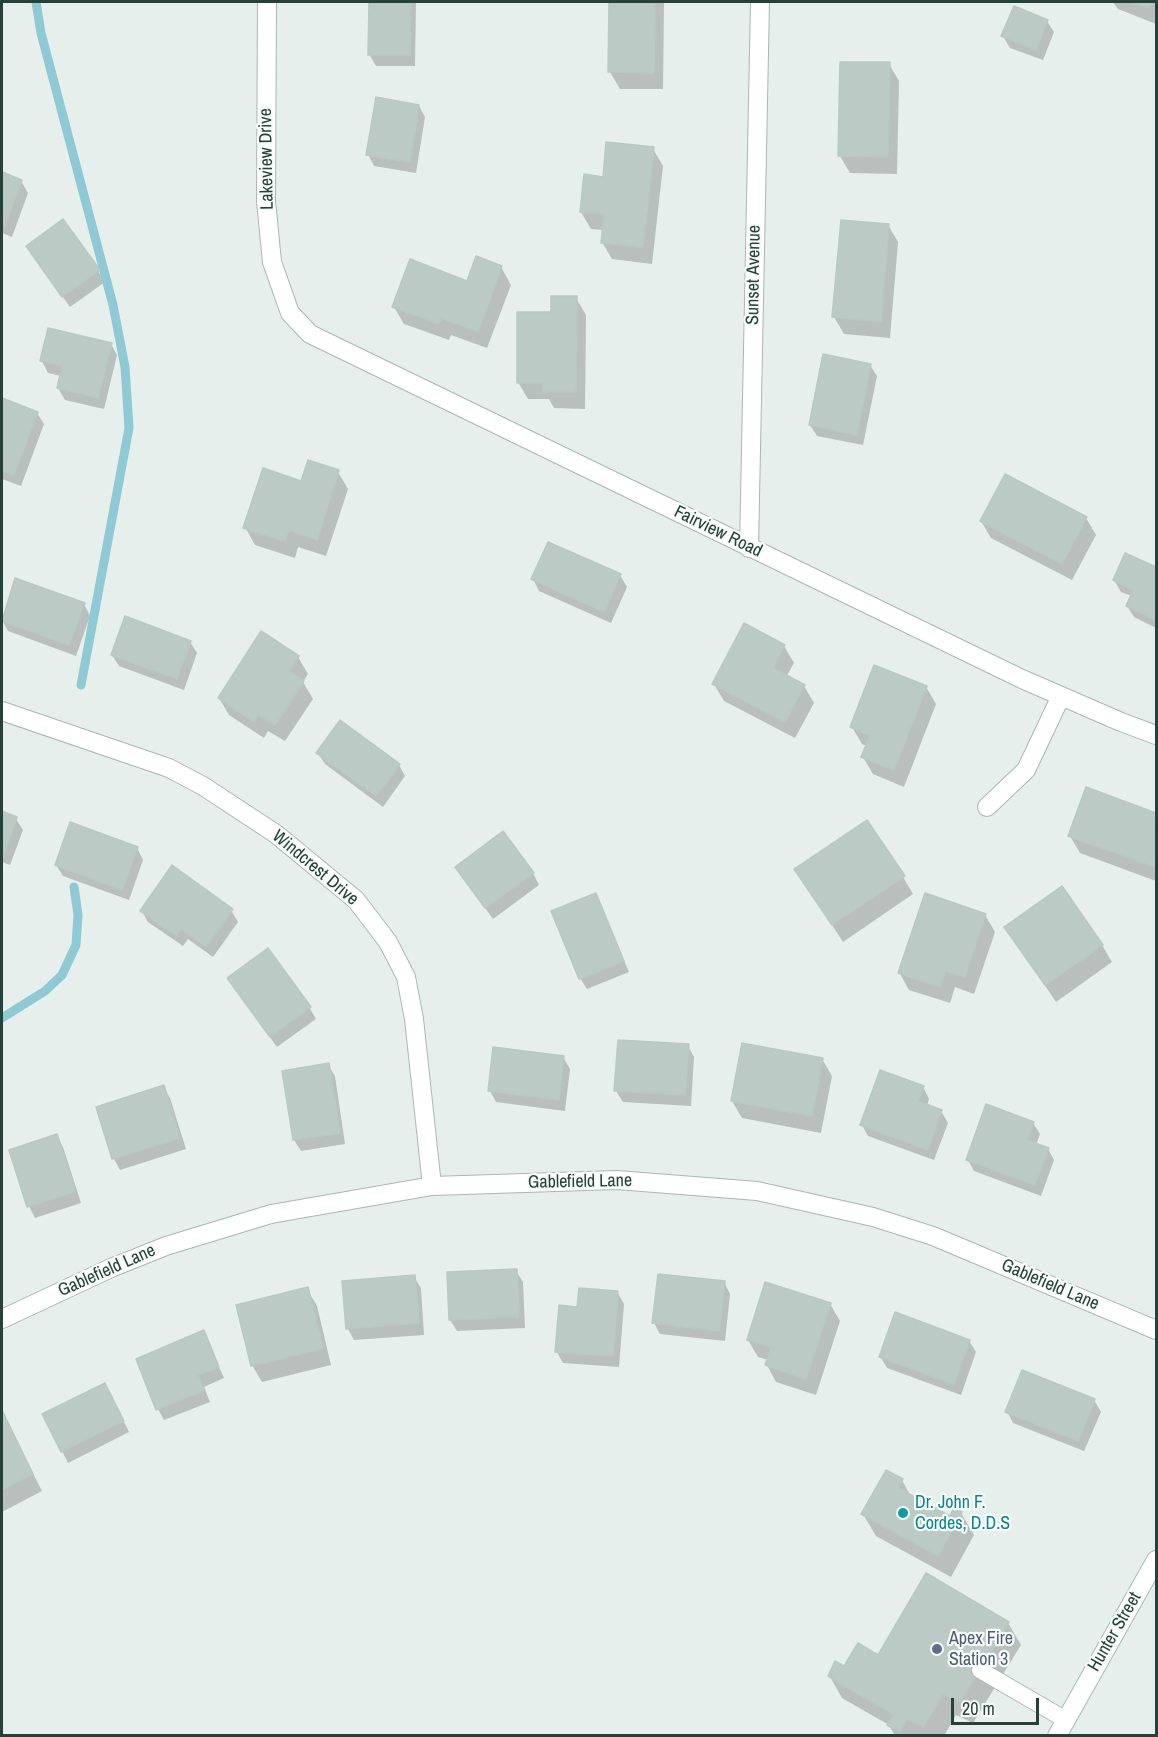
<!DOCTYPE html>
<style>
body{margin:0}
#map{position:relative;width:1158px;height:1737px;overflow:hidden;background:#e6efeb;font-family:"Archivo Narrow",sans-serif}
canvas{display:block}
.frame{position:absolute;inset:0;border:3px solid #24423a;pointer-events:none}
.scale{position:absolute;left:951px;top:1698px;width:88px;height:27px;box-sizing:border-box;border:3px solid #24423a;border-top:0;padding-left:8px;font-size:18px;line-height:21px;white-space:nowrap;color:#24423a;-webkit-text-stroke:4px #f7fbf9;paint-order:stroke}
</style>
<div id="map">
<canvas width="1158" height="1737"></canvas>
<div class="frame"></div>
<div class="scale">20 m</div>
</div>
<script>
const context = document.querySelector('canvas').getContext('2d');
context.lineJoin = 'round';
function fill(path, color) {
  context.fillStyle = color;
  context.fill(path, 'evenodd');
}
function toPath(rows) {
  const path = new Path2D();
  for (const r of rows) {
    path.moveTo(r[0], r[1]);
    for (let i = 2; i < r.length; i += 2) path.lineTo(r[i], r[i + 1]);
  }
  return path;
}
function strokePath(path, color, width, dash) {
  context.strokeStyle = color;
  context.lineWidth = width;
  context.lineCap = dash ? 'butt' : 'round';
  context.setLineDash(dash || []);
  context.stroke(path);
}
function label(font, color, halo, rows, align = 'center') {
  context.font = font + ' "Archivo Narrow",sans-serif';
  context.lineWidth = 4.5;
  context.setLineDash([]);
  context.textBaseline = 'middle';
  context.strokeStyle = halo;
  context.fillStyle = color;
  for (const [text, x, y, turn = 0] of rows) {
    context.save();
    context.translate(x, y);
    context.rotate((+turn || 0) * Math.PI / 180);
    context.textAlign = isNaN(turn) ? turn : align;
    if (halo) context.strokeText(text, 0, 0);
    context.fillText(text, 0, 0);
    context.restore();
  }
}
const shadow = toPath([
 [370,2,416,2,415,66,376,66,369,54],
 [611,2,664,2,663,89,620,89,610,72],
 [1113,2,1156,2,1156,24,1118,9],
 [1047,21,1054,32,1043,60,1010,48,1003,36],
 [889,64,899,81,897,174,850,173,840,156],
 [419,106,425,117,416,173,374,166,368,154],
 [653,149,663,166,652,264,612,259,602,242,603,230,591,229,581,212,604,178],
 [2,174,21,181,28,193,12,237,2,233],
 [888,225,898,242,890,338,844,334,834,317],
 [35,258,98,271,105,282,70,307],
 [501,267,511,285,487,348,451,335,449,340,404,324,394,307,468,283],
 [576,298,586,315,585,409,554,408,549,399,528,399,518,382,552,314],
 [111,344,117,355,104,409,65,400,58,388,61,376,48,373,42,361],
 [870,365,877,376,863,445,817,436,810,425],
 [2,400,37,413,44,424,21,486,2,479],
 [338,472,348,489,326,556,298,547,295,558,255,545,245,527,302,483],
 [1086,518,1096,535,1072,580,991,538,981,521],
 [1126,555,1156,569,1156,628,1134,617,1127,606,1132,596,1121,592,1114,580],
 [620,575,627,587,611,623,539,591,533,579],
 [16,580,84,604,90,616,76,656,8,631,2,620],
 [190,642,197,653,184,690,119,666,112,655],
 [784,646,794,663,786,677,804,686,814,703,795,738,724,701,714,684],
 [298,657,308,674,303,682,313,699,285,741,268,731,264,738,229,715,219,698],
 [926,687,936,704,904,787,873,774,863,757,867,746,862,744,852,727],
 [318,753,399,765,405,776,383,807,325,764],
 [1087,789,1156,815,1156,881,1080,853,1070,836],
 [2,813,16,819,23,830,10,865,2,862],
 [137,848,143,860,129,900,63,876,56,865],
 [796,869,903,877,913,894,843,942],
 [533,873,539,885,493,919,463,878],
 [596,895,629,972,587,989,580,978],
 [231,910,238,922,213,957,188,939,183,946,148,922,142,911],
 [985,915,995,932,974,994,955,987,950,1003,909,990,899,972],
 [1006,927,1102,945,1112,962,1056,1002],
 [229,979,309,1007,316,1019,277,1047],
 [688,1046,694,1057,691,1106,623,1102,616,1091],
 [563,1057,570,1069,565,1111,496,1102,490,1091],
 [822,1059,832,1076,821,1133,742,1118,732,1101],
 [328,1065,335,1076,345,1144,301,1151,294,1140,284,1072],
 [163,1087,170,1098,186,1149,120,1170,114,1159,98,1108],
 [923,1087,929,1099,927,1106,941,1111,948,1123,934,1160,868,1136,862,1125],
 [1033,1123,1040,1134,1036,1145,1048,1149,1054,1160,1041,1196,974,1171,968,1160],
 [57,1136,63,1147,81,1203,35,1218,29,1206],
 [516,1271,523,1282,525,1328,457,1331,450,1320],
 [414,1277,421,1288,424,1335,354,1340,348,1329],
 [724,1282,730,1294,725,1341,660,1334,654,1323],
 [307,1289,317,1306,331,1365,262,1382,252,1365],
 [617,1292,624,1304,619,1367,563,1363,557,1352],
 [830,1304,840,1321,816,1395,776,1382,767,1365,768,1360,758,1357,748,1340],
 [203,1332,224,1378,204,1387,210,1402,164,1420,158,1409],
 [969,1341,976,1352,961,1395,887,1368,880,1356],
 [111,1396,129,1432,68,1463,44,1415],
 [1094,1400,1101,1412,1084,1451,1013,1423,1007,1411],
 [2,1413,42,1491,2,1512],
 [902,1480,911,1497,950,1518,961,1513,974,1535,951,1577,876,1536,863,1514],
 [1008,1623,1021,1645,973,1723,956,1715,944,1736,895,1736,889,1725,842,1698,829,1675,879,1657]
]);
const stream = toPath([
 [36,2,41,33,113,305,125,367,129,428,81,685],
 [2,1018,45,991,62,975,76,945,78,915,74,887]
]);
const building = toPath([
 [369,2,411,2,410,55,368,55,369,2],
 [609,2,655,2,654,73,608,72,609,2],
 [1131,2,1152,2,1149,8,1131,2],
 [1014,6,1048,20,1036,50,1001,36,1014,6],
 [840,62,890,62,888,157,838,156,840,62],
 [376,97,419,105,410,162,366,155,376,97],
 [606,142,654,147,643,247,601,243,604,214,580,212,584,174,603,177,606,142],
 [2,172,22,180,5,226,2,225,2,172],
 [63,219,100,270,62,297,26,246,63,219],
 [841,220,889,224,881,322,832,317,841,220],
 [476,256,502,266,478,332,441,318,439,324,392,307,410,259,467,281,476,256],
 [551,296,577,296,576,392,543,392,543,383,517,383,517,312,551,312,551,296],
 [48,328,112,343,98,398,57,388,62,366,40,361,48,328],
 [823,354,871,364,857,435,809,425,823,354],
 [2,398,38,412,14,475,2,471,2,398],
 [308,460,339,470,317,540,289,530,285,541,243,528,263,468,301,481,308,460],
 [1005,474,1087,517,1062,564,980,521,1005,474],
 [548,542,621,574,604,612,531,579,548,542],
 [1125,553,1156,567,1156,620,1126,606,1133,590,1113,580,1125,553],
 [15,578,85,603,69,645,2,621,15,578],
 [125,616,191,641,177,679,111,655,125,616],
 [744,623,785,645,773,668,805,685,785,722,712,684,744,623],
 [261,631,299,656,289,671,304,681,275,725,258,715,254,722,218,698,261,631],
 [874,665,927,686,894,770,861,757,870,735,850,727,874,665],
 [340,720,400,764,376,796,316,753,340,720],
 [1086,787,1156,813,1155,867,1068,836,1086,787],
 [2,811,17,817,4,855,2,854,2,811],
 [867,820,905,876,832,925,794,869,867,820],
 [70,822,138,847,122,890,55,865,70,822],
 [503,831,534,873,485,908,455,867,503,831],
 [172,865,233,909,206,947,181,929,176,936,140,911,172,865],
 [1062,886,1103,945,1045,985,1004,927,1062,886],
 [596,893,624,961,579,979,551,911,596,893],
 [925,893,986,914,965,977,945,971,940,987,898,973,925,893],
 [268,948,311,1007,270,1037,227,978,268,948],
 [618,1040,689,1044,685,1095,614,1091,618,1040],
 [742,1043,823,1058,812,1116,731,1101,742,1043],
 [493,1047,564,1056,559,1100,488,1091,493,1047],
 [329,1063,340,1133,293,1140,282,1071,329,1063],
 [880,1070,924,1086,918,1101,942,1110,928,1150,860,1125,880,1070],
 [164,1085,180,1138,112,1159,96,1107,164,1085],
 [986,1104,1034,1122,1027,1140,1049,1148,1035,1185,966,1160,986,1104],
 [57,1134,76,1191,27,1207,9,1150,57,1134],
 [517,1269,519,1317,449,1320,447,1272,517,1269],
 [658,1274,725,1281,719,1331,652,1323,658,1274],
 [415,1275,419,1323,346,1329,342,1281,415,1275],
 [765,1282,831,1303,806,1379,765,1365,771,1347,747,1340,765,1282],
 [308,1287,323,1348,251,1366,236,1305,308,1287],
 [579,1288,618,1291,613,1356,555,1352,559,1305,577,1307,579,1288],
 [895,1312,970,1340,954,1384,879,1357,895,1312],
 [204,1330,219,1367,198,1375,205,1390,156,1410,136,1359,204,1330],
 [1022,1370,1095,1399,1078,1441,1005,1412,1022,1370],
 [105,1383,124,1421,61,1452,42,1414,105,1383],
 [2,1410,33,1474,2,1490,2,1410],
 [886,1470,903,1479,898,1488,950,1516,954,1507,962,1512,938,1556,861,1514,886,1470],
 [926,1573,1009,1622,960,1702,943,1694,923,1727,907,1719,900,1732,887,1725,894,1715,828,1676,835,1661,844,1666,858,1643,878,1655,926,1573]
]);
const lane = toPath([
 [980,1670,1066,1720]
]);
const street = toPath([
 [267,2,266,201,272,262,290,313,310,334,1022,679,1121,722,1156,735],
 [749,548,760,2],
 [2,711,169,768,203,786,276,834,356,900,388,942,406,977,414,1019,432,1186],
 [987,807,1026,770,1061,696],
 [2,1319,111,1268,166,1246,271,1214,432,1186,617,1180,757,1191,873,1217,933,1236,1156,1330]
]);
const secondary = toPath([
 [1057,1736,1156,1560]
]);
const markers = [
 [903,1513,6,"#0f9aa8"],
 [937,1649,6,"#5c6f8a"]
];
const streetNames = [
 ["Lakeview Drive",267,159,-91],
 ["Sunset Avenue",754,275,-89],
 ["Fairview Road",718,532,26],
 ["Windcrest Drive",315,868,40],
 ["Gablefield Lane",580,1182,-1],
 ["Gablefield Lane",107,1271,-24],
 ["Gablefield Lane",1050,1285,23],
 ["Hunter Street",1115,1632,-60]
];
const cultureNames = [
 ["Dr. John F.",915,1503],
 ["Cordes, D.D.S",915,1524]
];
const serviceNames = [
 ["Apex Fire",949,1639],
 ["Station 3",949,1660]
];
fill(shadow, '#0003');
strokePath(stream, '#8ec9d4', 9);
fill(building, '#bbcac4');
strokePath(building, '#b8c9c2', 1.5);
strokePath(lane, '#a8b8b2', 18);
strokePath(street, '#a8b8b2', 20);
strokePath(secondary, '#a4bbb3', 20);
strokePath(lane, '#fff', 16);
strokePath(street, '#fff', 18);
strokePath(secondary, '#fff', 18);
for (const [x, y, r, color] of markers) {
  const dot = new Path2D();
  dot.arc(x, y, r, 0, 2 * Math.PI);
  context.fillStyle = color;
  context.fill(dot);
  strokePath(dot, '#f7fbf9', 2);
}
label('18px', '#24423a', '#f7fbf9', streetNames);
label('18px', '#0d838f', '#f7fbf9', cultureNames, 'left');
label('18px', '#4e5e75', '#f7fbf9', serviceNames, 'left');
</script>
